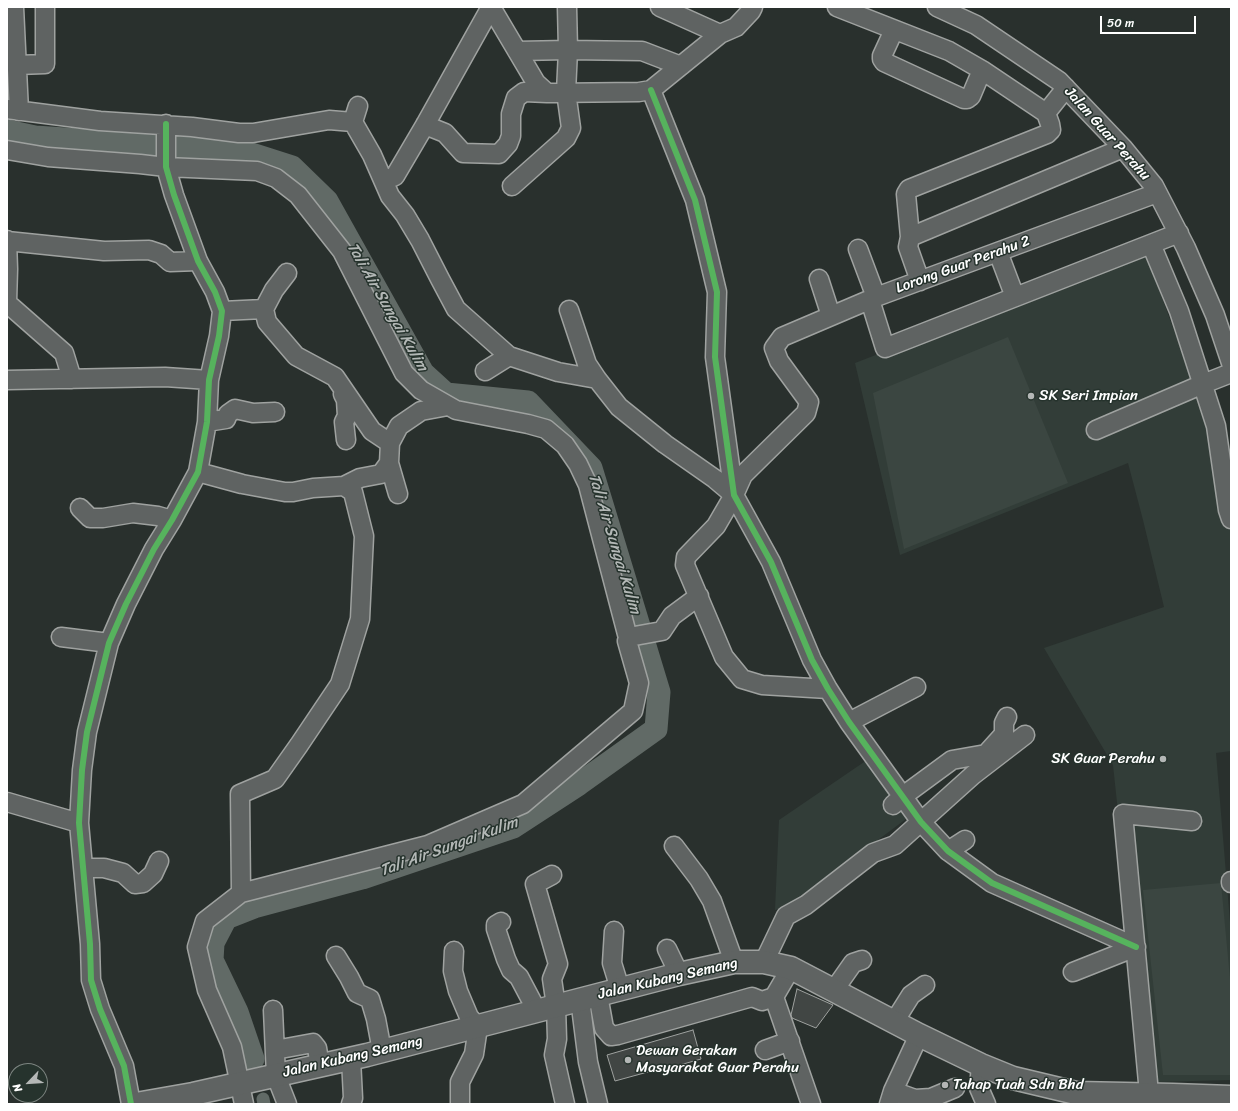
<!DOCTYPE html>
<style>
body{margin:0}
#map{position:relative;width:1238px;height:1111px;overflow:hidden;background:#29302d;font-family:Sriracha,sans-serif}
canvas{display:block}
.frame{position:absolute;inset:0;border:8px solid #fff;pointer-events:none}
.north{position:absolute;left:8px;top:1063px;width:40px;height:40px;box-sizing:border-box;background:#26332d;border:1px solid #7d8581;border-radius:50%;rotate:245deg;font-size:11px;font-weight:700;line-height:16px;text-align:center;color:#fff}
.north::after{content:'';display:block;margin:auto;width:14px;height:18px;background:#b4b7b6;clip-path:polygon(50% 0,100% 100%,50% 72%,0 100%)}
.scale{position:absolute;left:1100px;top:16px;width:96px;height:18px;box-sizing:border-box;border:2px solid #fff;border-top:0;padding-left:5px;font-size:12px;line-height:14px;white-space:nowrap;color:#fff;-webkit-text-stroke:3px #26332d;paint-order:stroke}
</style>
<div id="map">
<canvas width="1238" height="1111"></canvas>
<div class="frame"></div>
<div class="north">N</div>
<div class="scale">50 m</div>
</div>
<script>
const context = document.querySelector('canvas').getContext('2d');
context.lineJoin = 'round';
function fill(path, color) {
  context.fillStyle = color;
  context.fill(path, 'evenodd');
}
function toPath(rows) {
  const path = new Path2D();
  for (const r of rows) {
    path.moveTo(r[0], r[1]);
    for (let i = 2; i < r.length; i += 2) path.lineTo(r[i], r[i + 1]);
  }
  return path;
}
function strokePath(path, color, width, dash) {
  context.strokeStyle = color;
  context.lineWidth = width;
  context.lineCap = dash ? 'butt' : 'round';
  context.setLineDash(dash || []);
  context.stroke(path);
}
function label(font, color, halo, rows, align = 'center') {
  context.font = font + ' Sriracha,sans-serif';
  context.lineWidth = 3;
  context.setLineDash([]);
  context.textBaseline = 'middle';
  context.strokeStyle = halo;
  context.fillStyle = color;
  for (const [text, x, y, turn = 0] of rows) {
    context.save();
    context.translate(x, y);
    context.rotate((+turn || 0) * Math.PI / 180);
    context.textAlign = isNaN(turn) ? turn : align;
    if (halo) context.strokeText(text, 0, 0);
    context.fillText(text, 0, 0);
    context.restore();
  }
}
const built = toPath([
 [1145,251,1210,429,1231,504,1231,751,1216,753,1231,934,1231,1080,1156,1082,1125,878,1113,765,1044,648,1164,607,1143,520,1128,463,900,555,855,363],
 [867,760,910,816,791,905,775,910,779,820]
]);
const green = toPath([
 [1008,337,1068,483,904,549,873,393],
 [1221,883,1231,989,1231,1075,1163,1075,1143,890]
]);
const canal = toPath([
 [263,1099,264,1104]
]);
const river = toPath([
 [7,131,35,137,242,151,292,167,327,201,423,373,446,394,528,402,591,468,659,692,656,729,579,784,513,827,362,878,254,907,226,918,213,943,212,960,237,1012,253,1059]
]);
const building = toPath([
 [797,989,833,1005,816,1028,792,1018,791,1015,797,989],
 [693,1030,701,1059,655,1072,655,1070,615,1081,607,1055,693,1030]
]);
const minor = toPath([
 [14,7,19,111],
 [491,7,536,83,547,93],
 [660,7,720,34,736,27,751,11,753,7],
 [837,7,949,51,982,70,1046,113],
 [937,7,976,25,1059,81,1123,148,1154,186,1186,248,1215,315,1231,363],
 [894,30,882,56,882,59,884,62,964,99,967,99,971,96,982,70],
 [517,51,568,50,642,51,681,66],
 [17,65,45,64,45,7],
 [651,90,695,200,717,292,715,357,734,495,771,562,812,660,828,689,849,722,921,822,948,851,992,883,1136,947],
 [7,109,100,121,192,127,239,133,253,133,329,120,353,122,372,155,390,196,405,215,420,240,440,279,456,309,509,356,558,372,597,379],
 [353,122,358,106],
 [425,125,445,133,463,153,499,154,508,144,511,136,511,114,516,98,524,92,547,93,639,92,651,90,720,34],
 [7,150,48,157,140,164,166,167,257,171,276,178,298,195,342,251,404,373,421,390,456,410,528,424,546,429,565,445,578,464,588,485,627,634,629,637,662,631,672,616,699,596],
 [384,181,395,176,425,125,491,7],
 [512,186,566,138,571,128,566,92,568,50,567,7],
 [910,237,1123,148],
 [7,240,8,269,7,303,64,353,72,379],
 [7,241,104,251,149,250,161,254,170,262,198,261],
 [1151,244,1179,311,1216,426,1228,510,1231,519],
 [858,249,876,297],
 [998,252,1015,297],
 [819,279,831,316],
 [920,281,908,247,910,237,906,194,909,189,1047,134,1051,130,1050,124,1046,113,1066,88],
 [870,300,885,348,1179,233],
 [264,309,267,322,296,356,335,377,372,431,390,443],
 [569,310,587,364,597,379,619,407,665,444,715,479,734,495],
 [222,311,264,309,274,290,287,273],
 [485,371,509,356],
 [7,380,165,377,209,380],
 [343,394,346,400,347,416,344,422,346,440],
 [207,422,226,419,228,414,235,409,253,413,275,412],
 [1096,430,1203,384,1231,373],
 [389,463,398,494],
 [198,472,242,484,285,492,293,492,313,488,344,486,360,478,381,474,389,463,390,443,399,426,421,411,448,406],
 [80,508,90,518,103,518,133,513,158,516,172,520],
 [61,637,109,643],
 [828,689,762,685,742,679,724,657,685,565,686,557,716,526,734,495,743,475,806,413,809,402,779,361,774,348,782,337,876,297,1157,193],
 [849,722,916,687],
 [7,802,79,823],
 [893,805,903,796,952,760,986,754,1004,734,1004,723,1007,717],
 [674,846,699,879,712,901,734,962],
 [948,851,965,840],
 [83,868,104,868,123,873,135,884,143,883,153,874,159,861],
 [552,875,535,884,558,964,552,979,556,1006,557,1039,554,1055,565,1104],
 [1231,881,1231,883],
 [241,893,240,794,275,779,299,745,340,684,360,619,364,536,353,492,344,486],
 [501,922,496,925,496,929,506,959,511,970,519,977,537,1011],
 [614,931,612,963,620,989],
 [667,949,679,974],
 [454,951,453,971,458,991,469,1017,478,1027,474,1054,460,1082,460,1104],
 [336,956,349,977,357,993,370,999,376,1019,382,1051],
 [764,962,786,916,806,905,873,853,895,845,973,775,1025,735],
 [1073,972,1136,947],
 [834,990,853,963,862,960],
 [598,995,604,1028,611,1036,618,1035,752,997,762,1001,774,997,791,968],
 [774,997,811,1104],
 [580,999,588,1062,598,1104],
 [273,1010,276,1076,287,1104],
 [894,1022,911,995,925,985],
 [275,1050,313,1043,317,1048,320,1066],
 [765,1050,790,1041],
 [981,1065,979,1088,986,1104],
 [893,1091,915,1099,931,1098,955,1088],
 [131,1104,124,1066,100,1009,91,980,90,944,79,823,82,770,87,732,109,643,126,604,154,549,172,520,198,472,207,422,209,380,219,336,222,311,215,292,198,261,174,195,166,167,166,124],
 [244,1104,232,1047,207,990,197,947,205,921,241,893,428,845,523,804,633,711,639,683,627,641,629,637],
 [351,1104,353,1098,351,1059],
 [889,1104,893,1091,919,1035],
 [1150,1104,1123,814,1192,821]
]);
const major = toPath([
 [136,1104,193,1094,367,1055,679,974,734,962,764,962,791,968,919,1035,981,1065,1013,1078,1076,1093,1173,1095,1231,1097]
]);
const cycleway = toPath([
 [651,90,695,200,717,292,715,357,734,495,771,562,812,660,828,689,849,722,921,822,948,851,992,883,1136,947],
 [131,1104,124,1066,100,1009,91,980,90,944,79,823,82,770,87,732,109,643,126,604,154,549,172,520,198,472,207,422,209,380,219,336,222,311,215,292,198,261,174,195,166,167,166,124]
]);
const markers = [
 [1031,396,4,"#b4b7b6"],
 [1163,759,4,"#b4b7b6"],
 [628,1060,4,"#b4b7b6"],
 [945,1085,4,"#b4b7b6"]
];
const streetNames = [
 ["Jalan Guar Perahu",1107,134,48],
 ["Lorong Guar Perahu 2",963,265,-20],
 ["Jalan Kubang Semang",668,979,-13],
 ["Jalan Kubang Semang",353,1057,-13]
];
const poiNames = [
 ["SK Seri Impian",1039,396],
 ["SK Guar Perahu",1155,759,"right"],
 ["Dewan Gerakan",636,1051],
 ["Masyarakat Guar Perahu",636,1068],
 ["Tahap Tuah Sdn Bhd",953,1085]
];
const waterNames = [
 ["Tali Air Sungai Kulim",387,307,60],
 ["Tali Air Sungai Kulim",614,544,73],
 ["Tali Air Sungai Kulim",449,847,-20]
];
fill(built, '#323d38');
fill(green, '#3b4641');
strokePath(canal, '#616a66', 13);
strokePath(river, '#616a66', 23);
fill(building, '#414644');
strokePath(building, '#9fa2a0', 1);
strokePath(minor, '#9fa2a0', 21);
strokePath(major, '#9fa2a0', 25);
strokePath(minor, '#5f6362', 18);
strokePath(major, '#5f6362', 22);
strokePath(cycleway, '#56b35d', 6);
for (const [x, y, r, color] of markers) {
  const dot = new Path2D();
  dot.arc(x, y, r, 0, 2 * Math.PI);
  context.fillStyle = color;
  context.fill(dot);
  strokePath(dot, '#26332d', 1.5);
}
label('15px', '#fff', '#26332d', streetNames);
label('15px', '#fff', '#26332d', poiNames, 'left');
label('italic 16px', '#b3b8b6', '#26332d', waterNames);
</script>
